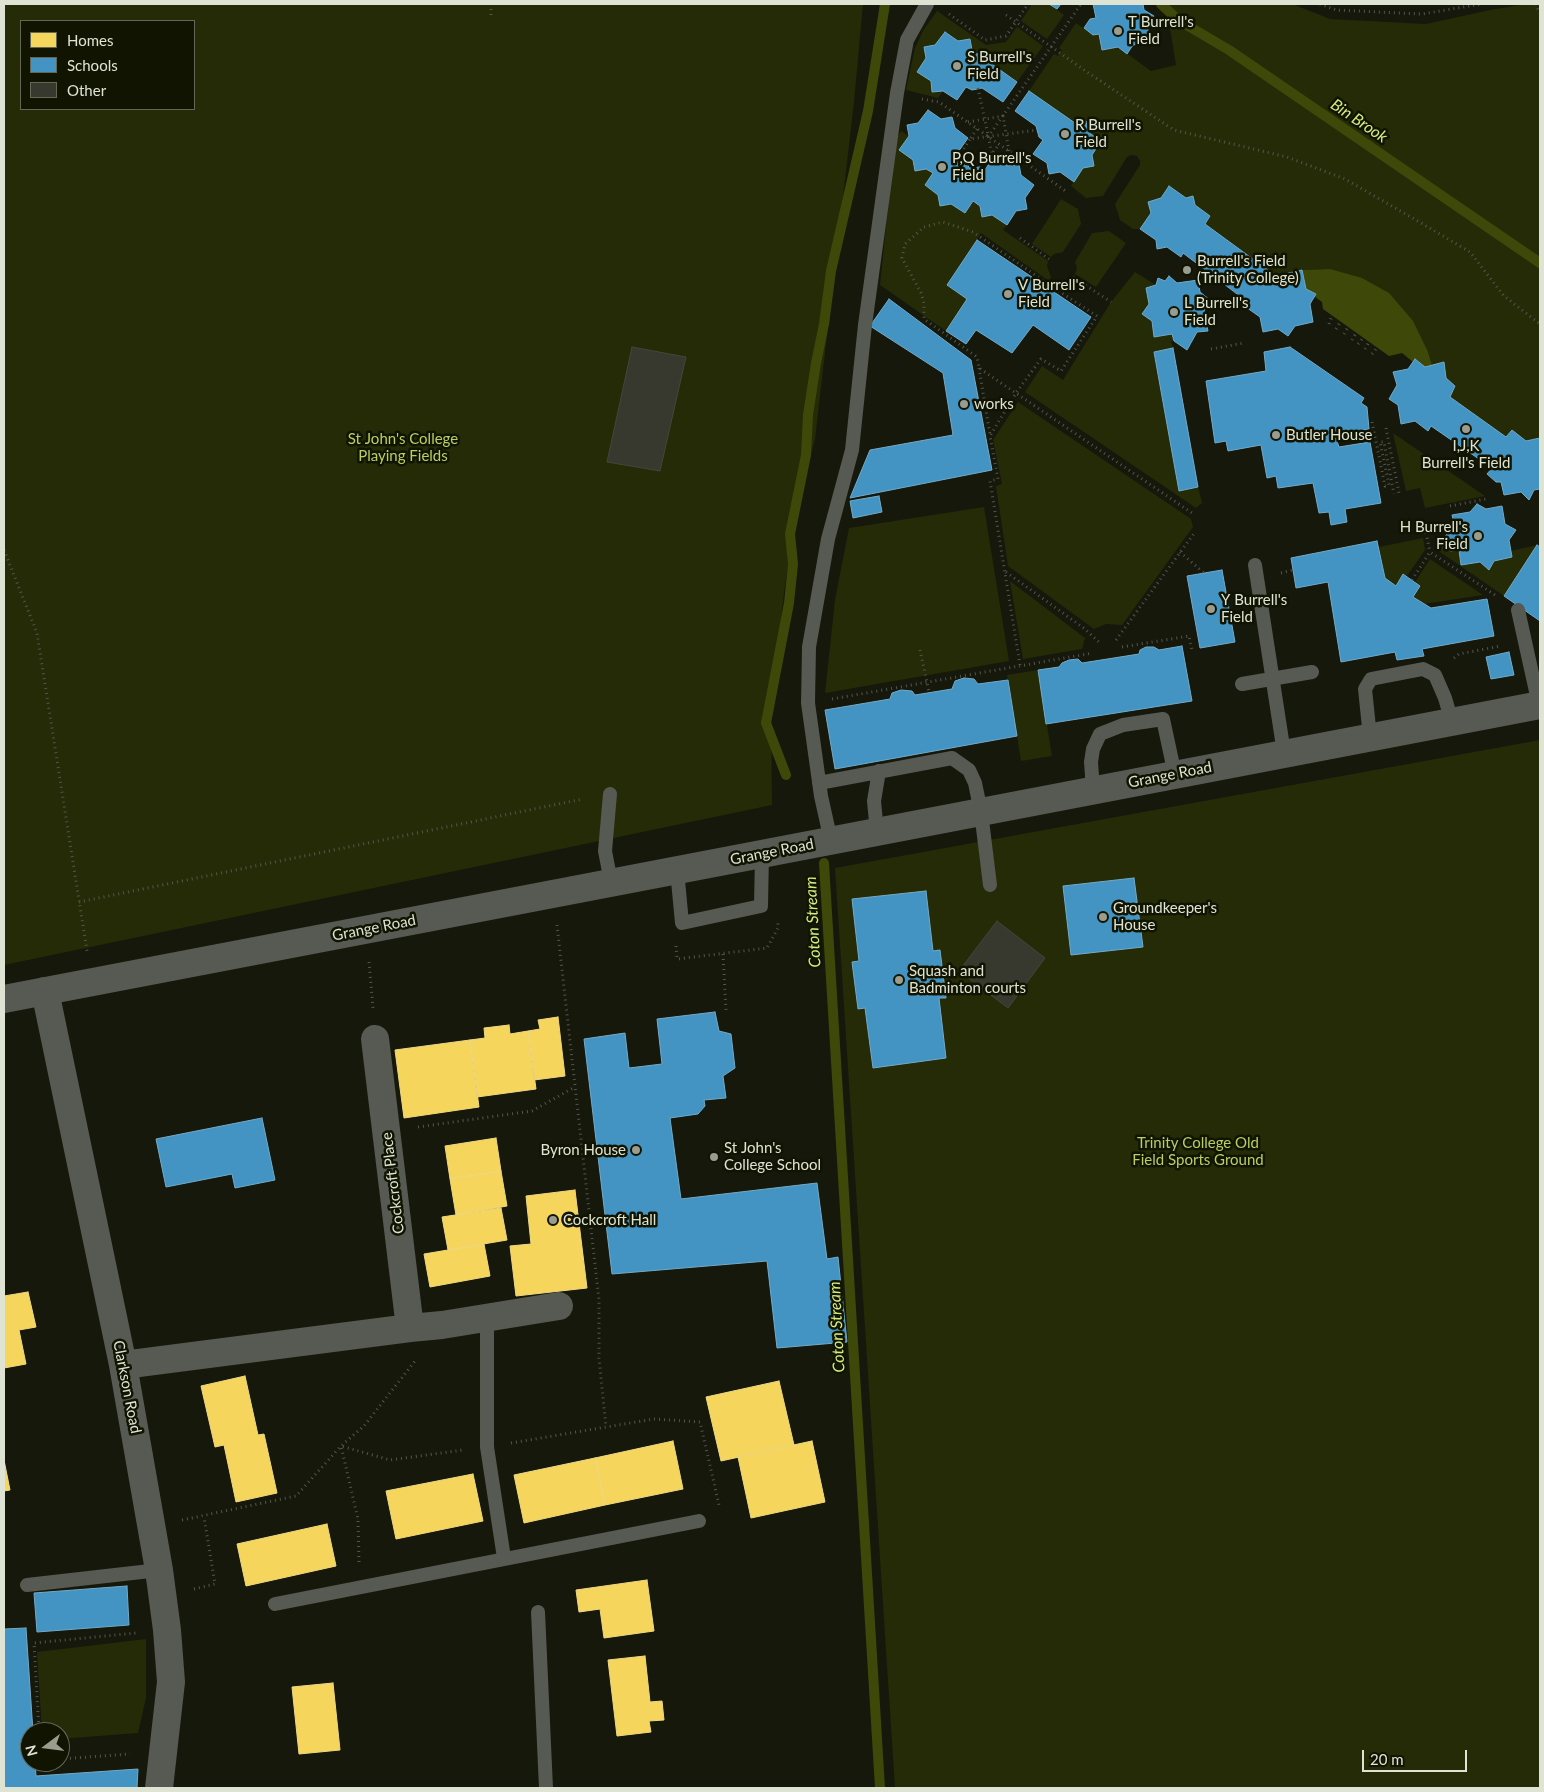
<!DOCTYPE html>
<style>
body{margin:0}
#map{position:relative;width:1544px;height:1792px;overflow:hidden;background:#16180c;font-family:Lato,sans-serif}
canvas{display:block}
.frame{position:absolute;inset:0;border:5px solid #dfe3d4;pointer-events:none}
.legend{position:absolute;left:20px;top:20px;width:175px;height:90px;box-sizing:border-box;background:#101401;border:1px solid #636755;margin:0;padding:6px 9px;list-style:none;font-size:15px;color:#dfe3d4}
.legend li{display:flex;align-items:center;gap:10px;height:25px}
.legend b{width:25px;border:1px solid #636755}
.north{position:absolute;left:20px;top:1722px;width:50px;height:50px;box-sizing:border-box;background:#101401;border:1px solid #636755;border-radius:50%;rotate:255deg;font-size:14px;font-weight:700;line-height:20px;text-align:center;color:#dfe3d4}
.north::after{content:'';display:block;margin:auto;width:18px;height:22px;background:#999c8e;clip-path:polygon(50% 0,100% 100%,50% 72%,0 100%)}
.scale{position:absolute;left:1362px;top:1750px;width:105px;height:22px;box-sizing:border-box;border:2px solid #dfe3d4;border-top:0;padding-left:6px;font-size:15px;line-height:18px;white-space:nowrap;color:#dfe3d4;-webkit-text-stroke:4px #101401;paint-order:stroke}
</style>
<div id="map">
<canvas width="1544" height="1792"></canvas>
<div class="frame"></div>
<ul class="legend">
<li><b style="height:14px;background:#f6d55c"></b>Homes</li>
<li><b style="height:14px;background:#4393c3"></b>Schools</li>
<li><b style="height:14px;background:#37392e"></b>Other</li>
</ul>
<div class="north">N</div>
<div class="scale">20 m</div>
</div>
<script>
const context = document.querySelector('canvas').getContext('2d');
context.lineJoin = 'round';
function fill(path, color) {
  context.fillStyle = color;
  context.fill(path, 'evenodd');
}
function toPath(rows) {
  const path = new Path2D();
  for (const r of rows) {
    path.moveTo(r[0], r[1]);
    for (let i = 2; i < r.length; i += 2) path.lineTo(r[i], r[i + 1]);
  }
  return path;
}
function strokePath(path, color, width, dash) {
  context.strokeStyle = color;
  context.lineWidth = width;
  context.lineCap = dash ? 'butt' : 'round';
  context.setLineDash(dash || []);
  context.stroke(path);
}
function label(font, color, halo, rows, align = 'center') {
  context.font = font + ' Lato,sans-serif';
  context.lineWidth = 5;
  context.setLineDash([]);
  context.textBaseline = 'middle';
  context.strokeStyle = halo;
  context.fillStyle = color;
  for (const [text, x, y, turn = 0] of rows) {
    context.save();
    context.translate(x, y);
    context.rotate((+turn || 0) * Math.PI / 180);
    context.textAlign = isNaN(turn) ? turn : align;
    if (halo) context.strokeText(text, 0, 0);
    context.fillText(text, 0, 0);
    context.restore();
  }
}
const green = toPath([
 [4,4,863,4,854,102,815,439,795,515,784,593,771,708,772,805,4,965],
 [21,21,194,21,194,109,21,109],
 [1031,4,1049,4,1064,15,1047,39,1021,21,1031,6],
 [1166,4,1292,4,1330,19,1426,24,1490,10,1527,4,1540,4,1540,438,1526,441,1512,430,1506,437,1450,397,1455,386,1446,378,1444,363,1432,365,1428,352,1330,269,1302,270,1276,276,1205,224,1210,216,1195,205,1193,196,1186,198,1169,186,1161,198,1149,202,1151,213,1140,229,1133,229,1120,220,1115,204,1140,165,1140,161,1137,156,1131,155,1127,157,1103,196,1086,198,1071,186,1083,168,1094,166,1092,155,1101,141,1088,132,1086,121,1075,123,1029,91,1054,54,1058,56,1062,50,1059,48,1076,23,1093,35,1099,34,1102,50,1118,47,1151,71,1176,65],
 [937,11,986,45,1006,42,1017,27,1043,46,1017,82,972,50,970,39,958,41,945,32,917,72,931,81,932,92,943,91,938,98,906,90,915,48,924,29],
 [901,131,909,136,926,169,933,173,925,185,938,195,940,206,951,204,965,213,973,202,980,206,982,217,992,215,1007,225,1003,230,1048,261,1047,266,1051,277,1049,281,981,233,947,285,967,299,946,331,880,285,895,140],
 [1061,199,1078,209,1081,224,1063,252,1054,254,1051,257,1032,244],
 [1109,231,1126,243,1096,287,1075,274,1077,268,1075,262,1092,233],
 [1135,272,1156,285,1146,288,1149,304,1142,314,1152,321,1155,337,1172,334,1174,341,1171,341,1173,348,1154,352,1179,490,1198,487,1202,503,1196,508,1025,392,1042,366,1063,380,1111,302],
 [1018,402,1191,519,1193,527,1122,625,1106,624,1094,629,1008,566,996,486,1002,484,993,440],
 [1393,433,1485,496,1425,508,1420,488,1406,491],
 [984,507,1009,661,825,693,835,600,849,528],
 [1423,538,1425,550,1407,576,1403,574,1396,586,1385,578,1379,547],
 [1439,544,1451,551,1459,550,1461,565,1480,562,1489,570,1494,561,1512,557,1511,551,1537,545,1504,596,1437,550],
 [1430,559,1483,595,1424,604,1413,597,1420,586,1415,582],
 [1010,581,1085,638,1082,649,1023,659],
 [1038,670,1052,756,1021,761,1007,675],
 [1540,740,1540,1788,895,1788,835,868],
 [146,1639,146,1698,138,1733,60,1739,60,1732,42,1732,37,1652]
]);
const water = toPath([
 [1330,269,1362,278,1389,293,1413,321,1428,352,1432,365,1425,367,1415,359,1413,362,1402,353,1389,356,1323,309,1322,302,1315,297,1316,294,1306,289,1302,270]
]);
const homes = toPath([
 [558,1017,565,1076,534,1080,528,1031,540,1029,538,1020,558,1017],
 [509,1025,510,1034,528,1031,536,1089,477,1097,470,1040,485,1038,484,1028,509,1025],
 [470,1040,479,1107,404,1118,395,1050,470,1040],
 [496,1138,501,1171,450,1179,445,1146,496,1138],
 [501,1171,507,1206,456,1215,450,1179,501,1171],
 [575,1190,587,1288,516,1296,510,1246,531,1244,526,1196,575,1190],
 [501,1208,507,1240,448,1250,442,1217,501,1208],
 [484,1244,490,1276,430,1287,424,1254,484,1244],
 [28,1292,36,1327,19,1330,26,1364,4,1368,4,1296,28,1292],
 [245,1376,258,1435,264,1434,277,1493,236,1502,224,1445,215,1447,201,1386,245,1376],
 [779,1381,794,1445,721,1461,706,1397,779,1381],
 [673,1441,683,1489,605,1505,595,1458,673,1441],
 [812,1441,825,1502,751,1518,738,1457,812,1441],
 [595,1458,605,1505,524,1523,514,1475,595,1458],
 [4,1460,10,1490,4,1491,4,1460],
 [473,1474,483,1521,396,1539,386,1491,473,1474],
 [327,1524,336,1566,246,1586,237,1544,327,1524],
 [647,1580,654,1631,604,1638,600,1609,579,1612,576,1590,647,1580],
 [645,1656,650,1702,662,1701,664,1720,649,1721,651,1732,617,1736,608,1660,645,1656],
 [333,1683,340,1750,299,1754,292,1687,333,1683]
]);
const schools = toPath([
 [1049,4,1061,4,1057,9,1049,4],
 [1093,4,1143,4,1144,10,1154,16,1147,25,1150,42,1133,45,1127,54,1118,47,1102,50,1099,34,1093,35,1084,28,1090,19,1096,18,1093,4],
 [945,32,958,41,970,39,972,50,1017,82,1003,102,982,88,972,90,966,87,957,100,943,91,932,92,931,81,917,72,926,58,924,47,935,45,945,32],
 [1029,91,1075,123,1086,121,1088,132,1101,141,1092,155,1094,166,1083,168,1074,182,1060,172,1049,174,1047,163,1033,154,1043,140,1039,137,1036,126,1015,111,1029,91],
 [928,110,941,119,952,117,955,128,968,138,958,152,963,155,965,166,968,165,969,168,980,167,985,170,994,156,1008,166,1019,164,1021,175,1034,185,1025,198,1027,209,1016,211,1007,225,992,215,982,217,980,206,973,201,965,213,951,204,940,206,938,195,925,185,933,173,926,169,915,171,913,160,899,150,909,136,907,125,918,123,928,110],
 [1169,186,1186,198,1193,196,1195,205,1210,216,1205,224,1276,276,1302,270,1306,289,1316,294,1310,304,1313,322,1295,326,1288,336,1278,329,1263,332,1260,317,1243,305,1245,300,1183,253,1181,257,1167,247,1157,249,1156,240,1140,229,1151,213,1148,202,1161,198,1169,186],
 [977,240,1091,317,1069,350,1033,325,1012,353,976,330,966,344,946,331,967,299,947,285,977,240],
 [1169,276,1177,283,1198,280,1200,292,1210,300,1204,311,1208,331,1197,332,1187,350,1174,341,1172,334,1154,337,1152,321,1142,314,1149,304,1146,288,1156,285,1158,278,1165,281,1169,276],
 [889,299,971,360,992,470,850,498,870,450,953,435,943,373,870,326,889,299],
 [1290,347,1364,398,1361,403,1367,407,1369,429,1350,432,1345,429,1336,438,1339,447,1370,442,1381,503,1345,509,1347,522,1331,525,1329,512,1319,513,1313,483,1278,488,1276,476,1267,478,1261,445,1228,451,1226,441,1215,443,1206,381,1266,371,1264,352,1290,347],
 [1173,348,1198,487,1179,491,1154,352,1173,348],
 [1415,359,1425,367,1444,362,1446,378,1455,386,1450,397,1506,437,1512,430,1526,441,1540,438,1540,489,1534,490,1529,500,1521,492,1504,495,1501,482,1496,482,1487,474,1492,468,1431,426,1428,431,1415,421,1401,424,1398,405,1389,399,1397,385,1393,372,1408,369,1415,359],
 [879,496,882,512,853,518,850,501,879,496],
 [1477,504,1486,509,1502,506,1505,524,1516,530,1509,540,1512,557,1494,561,1489,570,1480,562,1461,565,1459,550,1451,551,1439,544,1447,534,1456,532,1452,515,1470,512,1477,504],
 [1377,541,1385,578,1396,586,1403,574,1420,586,1413,597,1431,608,1487,599,1494,636,1422,649,1424,656,1397,660,1395,652,1341,662,1328,582,1296,588,1291,558,1377,541],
 [1537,545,1540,547,1540,621,1504,596,1537,545],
 [1222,570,1235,642,1200,648,1187,576,1222,570],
 [1182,646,1192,701,1046,724,1038,670,1059,667,1062,663,1069,660,1078,659,1082,663,1139,654,1140,650,1146,647,1154,647,1159,650,1182,646],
 [1509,652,1514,675,1491,679,1486,657,1509,652],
 [964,678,974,679,978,684,1008,680,1017,736,835,769,825,710,890,699,892,693,901,690,912,691,915,695,952,689,955,681,964,678],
 [1134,878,1143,947,1071,955,1063,886,1134,878],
 [926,891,933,951,940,950,946,998,939,998,946,1058,873,1068,865,1008,858,1009,852,962,859,961,852,899,926,891],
 [715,1012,719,1031,731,1034,735,1068,723,1076,726,1098,704,1100,705,1106,698,1114,670,1118,681,1199,817,1183,827,1259,838,1257,847,1342,777,1348,767,1261,612,1274,584,1039,625,1033,629,1068,662,1064,657,1019,715,1012],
 [262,1118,275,1180,235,1188,232,1174,166,1187,156,1139,262,1118],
 [127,1586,129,1625,37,1632,34,1593,127,1586],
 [26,1628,33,1732,30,1732,30,1762,35,1762,36,1776,138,1769,137,1788,4,1788,4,1629,26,1628]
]);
const stream = toPath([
 [1161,4,1178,20,1229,50,1540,263],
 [786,775,766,723,789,603,793,564,790,534,806,455,808,415,816,363,824,324,831,271,868,111,885,4],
 [824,863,880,1788]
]);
const building = toPath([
 [632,347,686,357,660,471,607,462,632,347],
 [997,921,1045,958,1008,1008,959,971,997,921]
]);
const path = toPath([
 [491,4,491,16],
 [1320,4,1336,10,1422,14,1482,4],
 [1535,4,1540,13],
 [949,14,985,40,1006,36,1026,7,1026,4],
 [1006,15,1090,74,1174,130,1287,157,1345,179,1416,220,1470,252,1504,296,1540,324],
 [978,88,992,154,999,144],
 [922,99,939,102,1067,192],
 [968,122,1003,116,1009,151],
 [977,129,970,139,1037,130],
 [988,137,1081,4],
 [961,153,970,139],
 [982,168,992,154],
 [1020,238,1049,259],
 [1073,277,1111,302],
 [1051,286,973,232,943,222,924,227,905,244,902,258,921,293,924,303,924,319,977,357,979,368,1192,513],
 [1329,324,1332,316],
 [1336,329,1341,321],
 [1344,334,1348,327],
 [1352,340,1356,333],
 [1358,344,1363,338],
 [1211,349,1244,343],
 [1365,349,1369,342],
 [1372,354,1377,348],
 [979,368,990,435],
 [1372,422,1385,486,1389,485,1380,442,1384,442,1394,494],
 [1386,428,1399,493],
 [1450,506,1486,499],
 [1426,533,1430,552],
 [4,550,37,633,87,951],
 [1180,552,1204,573],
 [1006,572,1085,629,1101,644],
 [1281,573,1293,570],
 [1412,580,1430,552,1498,597],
 [1116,640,1195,532],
 [1122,647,1189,636,1192,650],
 [920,650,929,692],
 [1454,658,1459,654,1501,646],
 [1020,665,990,481,998,479,990,436,1016,393,1041,359,1061,371,1097,316,1051,286,1055,280],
 [832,699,1093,653],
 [79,902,583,799],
 [557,925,599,1300,599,1358,606,1427],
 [676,946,677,959,767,948,778,928,778,923],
 [723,954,726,1010],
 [369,962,373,1008],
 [418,1127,532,1111,575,1087],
 [511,1443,654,1419,700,1422,719,1505],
 [182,1520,296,1496,341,1446,364,1426,415,1361],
 [359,1562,358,1519,341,1446,390,1460,463,1450],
 [194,1589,215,1584,204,1517],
 [39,1732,34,1643,136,1633],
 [60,1759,130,1754]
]);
const service = toPath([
 [1255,565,1284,753],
 [1518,610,1539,705],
 [1242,684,1312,672],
 [1370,737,1365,689,1371,679,1423,669,1435,675,1445,698,1452,722],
 [819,783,952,758,969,770,975,783,981,812,990,885],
 [1093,790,1091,762,1093,749,1100,734,1123,725,1163,719,1175,775],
 [610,794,605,851,611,882],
 [877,832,874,801,879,771],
 [831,841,821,796,808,703,809,647,828,539,852,450,865,325,897,93,907,40,927,4],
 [677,870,682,923,761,906,762,854],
 [487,1318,487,1447,504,1558],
 [27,1585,159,1570],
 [275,1604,699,1521],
 [538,1612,546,1788]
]);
const minor = toPath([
 [45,991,123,1365,159,1570,167,1630,171,1682,159,1788],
 [375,1039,410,1328],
 [123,1365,410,1328,442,1325,559,1306]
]);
const tertiary = toPath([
 [4,999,1540,705]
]);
const markers = [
 [1118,31,5,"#999c8e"],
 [957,66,5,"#999c8e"],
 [1065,134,5,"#999c8e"],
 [942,167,5,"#999c8e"],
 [1187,270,5,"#999c8e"],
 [1008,294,5,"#999c8e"],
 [1174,312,5,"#999c8e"],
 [964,404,5,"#999c8e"],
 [1466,429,5,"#999c8e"],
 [1276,435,5,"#999c8e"],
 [1478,536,5,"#999c8e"],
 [1211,609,5,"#999c8e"],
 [1103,917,5,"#999c8e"],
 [899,980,5,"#999c8e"],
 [636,1150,5,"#999c8e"],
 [714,1157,5,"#999c8e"],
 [553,1220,5,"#999c8e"]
];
const poiNames = [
 ["T Burrell's",1128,22],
 ["Field",1128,39],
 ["S Burrell's",967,57],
 ["Field",967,74],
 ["R Burrell's",1075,125],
 ["Field",1075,142],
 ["P,Q Burrell's",952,158],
 ["Field",952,175],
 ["Burrell's Field",1197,261],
 ["(Trinity College)",1197,278],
 ["V Burrell's",1018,285],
 ["Field",1018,302],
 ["L Burrell's",1184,303],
 ["Field",1184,320],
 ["works",974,404],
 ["Butler House",1286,435],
 ["I,J,K",1466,446,"center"],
 ["Burrell's Field",1466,463,"center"],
 ["H Burrell's",1468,527,"right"],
 ["Field",1468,544,"right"],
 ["Y Burrell's",1221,600],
 ["Field",1221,617],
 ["Groundkeeper's",1113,908],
 ["House",1113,925],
 ["Squash and",909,971],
 ["Badminton courts",909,988],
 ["St John's",724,1148],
 ["College School",724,1165],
 ["Byron House",626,1150,"right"],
 ["Cockcroft Hall",563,1220]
];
const parkNames = [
 ["St John's College",403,439],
 ["Playing Fields",403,456],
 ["Trinity College Old",1198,1143],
 ["Field Sports Ground",1198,1160]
];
const streetNames = [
 ["Grange Road",1170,775,-11],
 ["Grange Road",772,852,-11],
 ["Grange Road",374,928,-11],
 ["Cockcroft Place",393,1183,-97],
 ["Clarkson Road",127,1387,79]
];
const waterNames = [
 ["Bin Brook",1359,121,34],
 ["Coton Stream",813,922,-93],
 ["Coton Stream",837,1327,-93]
];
fill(green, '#252b07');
fill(water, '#3e4808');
fill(homes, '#f6d55c');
strokePath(homes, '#efd980', 1);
fill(schools, '#4393c3');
strokePath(schools, '#72abc8', 1);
strokePath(stream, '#3e4808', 10);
fill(building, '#37392e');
strokePath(building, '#43463b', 1);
strokePath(path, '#54554f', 3, [1, 4]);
strokePath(service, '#575953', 14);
strokePath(minor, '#575953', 28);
strokePath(tertiary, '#575953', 28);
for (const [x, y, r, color] of markers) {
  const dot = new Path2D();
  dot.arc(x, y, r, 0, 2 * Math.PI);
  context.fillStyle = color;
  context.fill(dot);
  strokePath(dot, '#101401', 2);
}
label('15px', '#dfe3d4', '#101401', poiNames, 'left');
label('15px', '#b9cf5f', '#101401', parkNames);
label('15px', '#dfe3d4', '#101401', streetNames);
label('italic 16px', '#d6ed7d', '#101401', waterNames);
</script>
